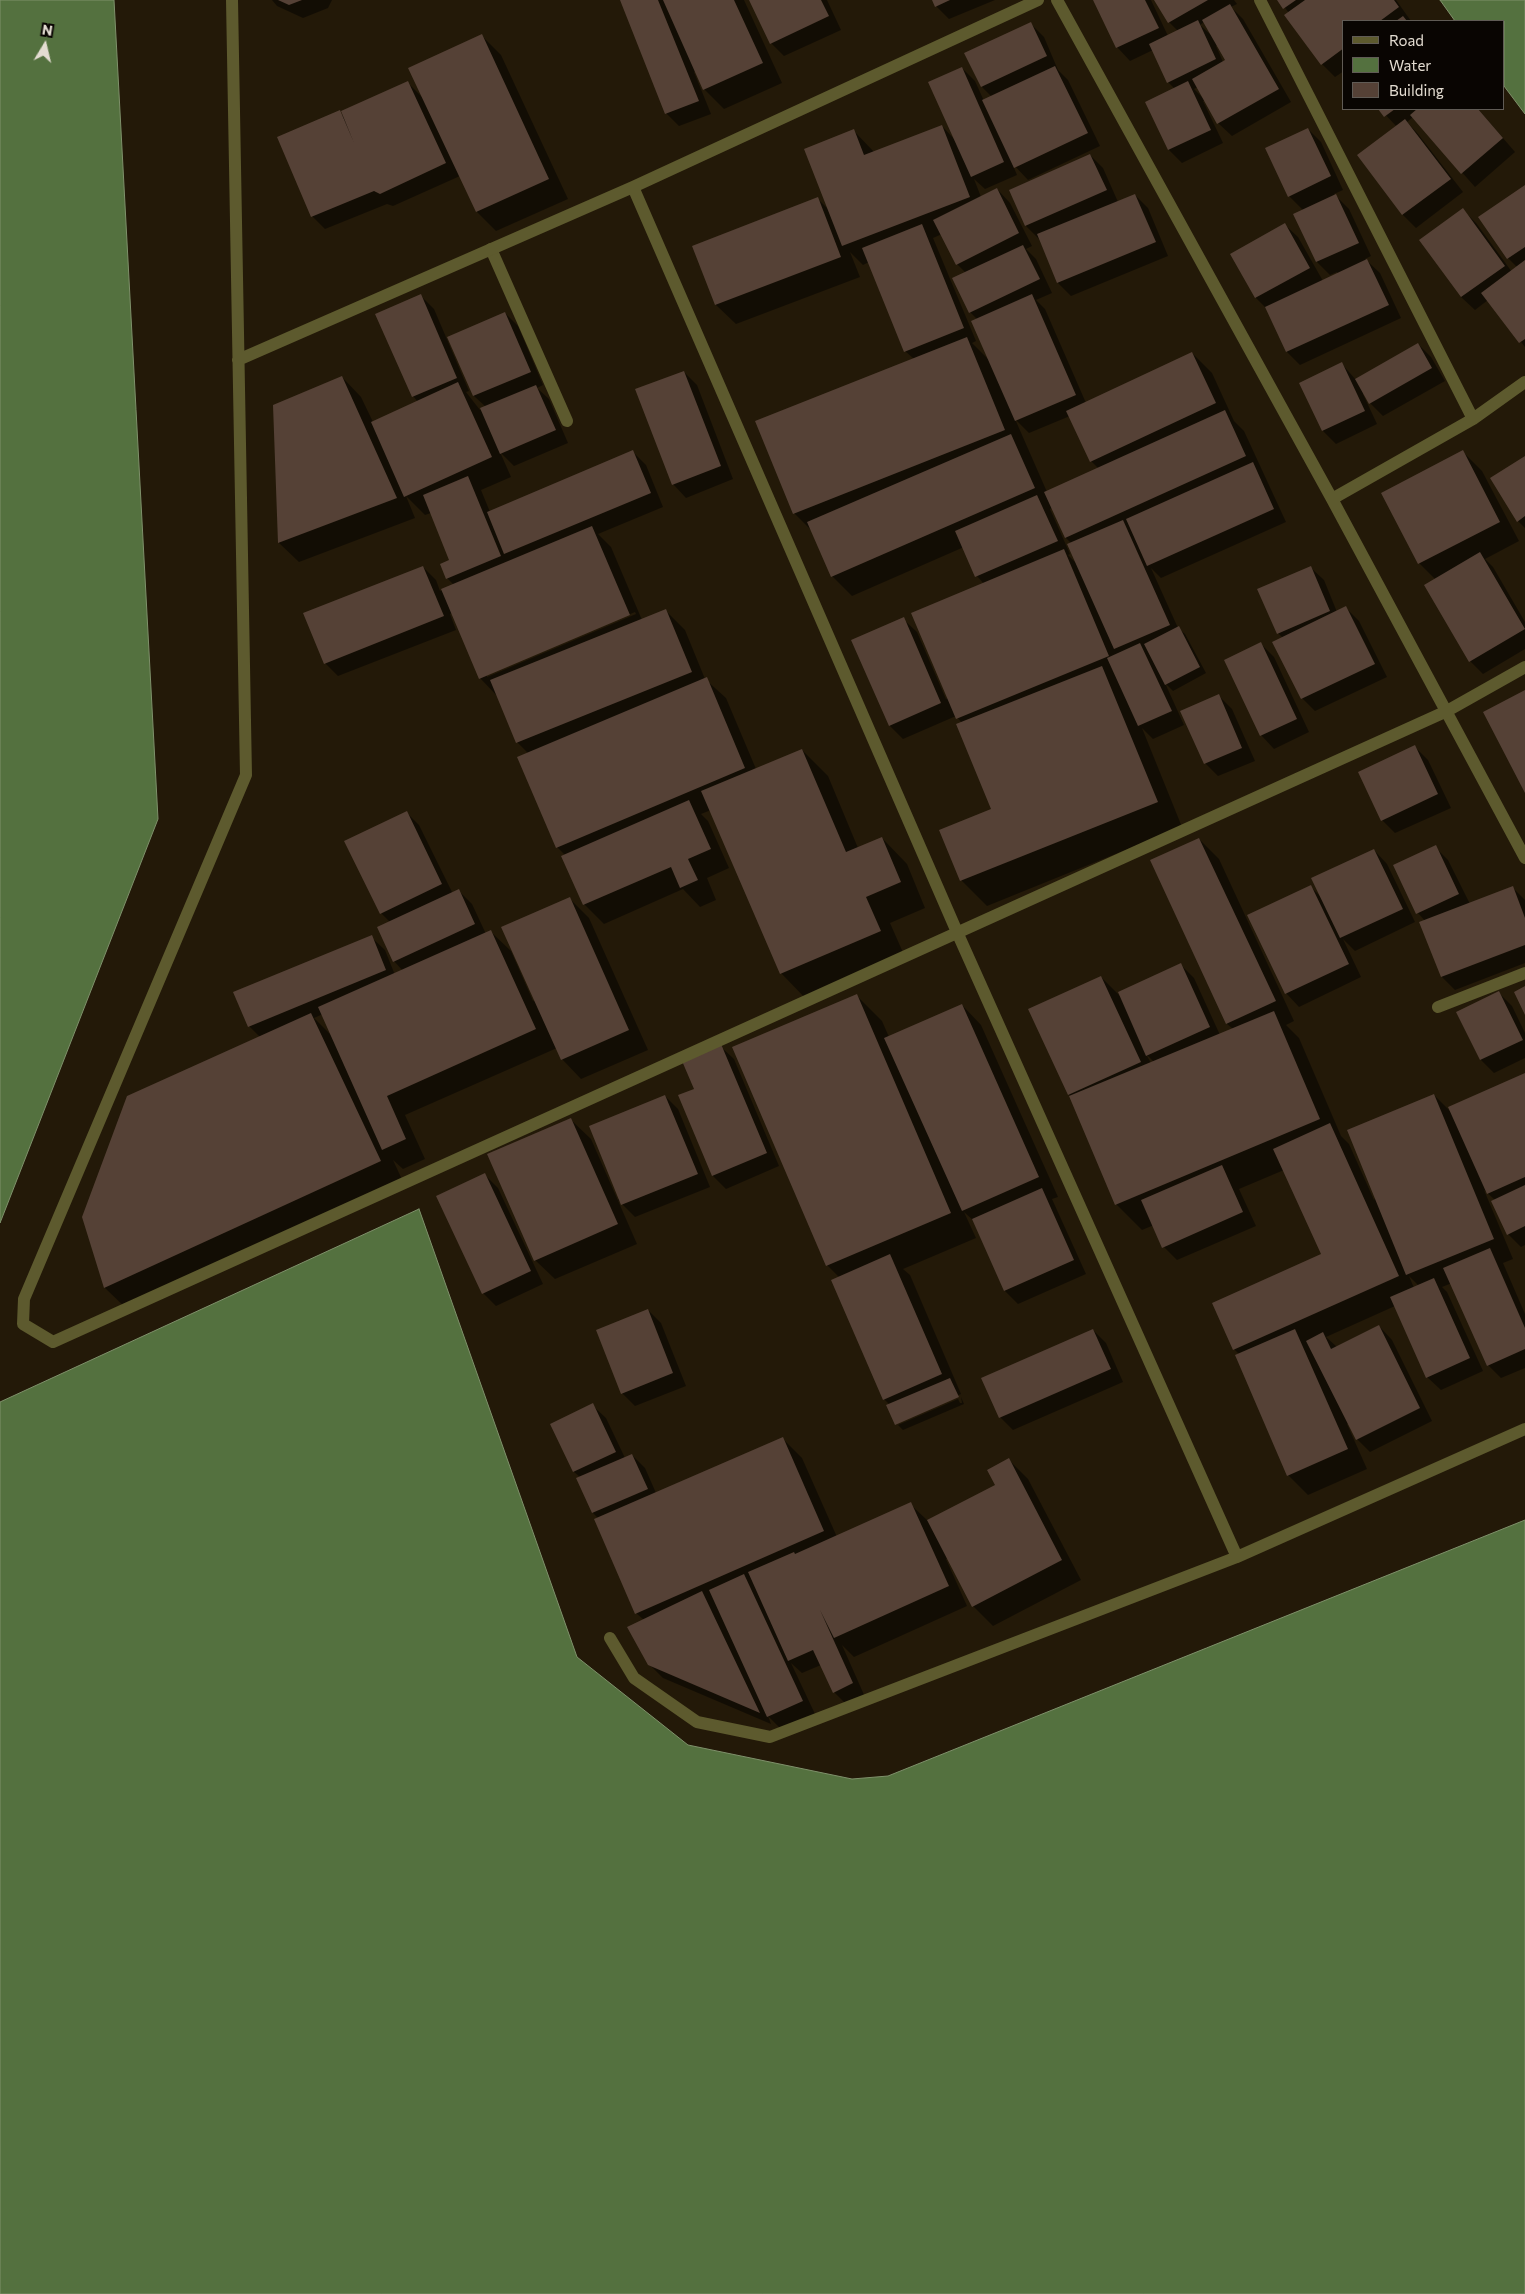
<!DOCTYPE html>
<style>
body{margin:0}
#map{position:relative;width:1525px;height:2294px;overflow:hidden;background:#231908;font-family:Commissioner,sans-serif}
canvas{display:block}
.legend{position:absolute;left:1342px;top:20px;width:162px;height:90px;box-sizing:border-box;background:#090502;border:1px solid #605b55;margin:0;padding:6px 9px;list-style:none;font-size:15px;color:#e3dcd1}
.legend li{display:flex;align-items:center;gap:10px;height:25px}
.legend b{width:25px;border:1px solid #605b55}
.north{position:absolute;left:20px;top:20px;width:50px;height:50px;-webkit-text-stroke:4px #090502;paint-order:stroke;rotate:9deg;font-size:14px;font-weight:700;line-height:20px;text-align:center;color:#e3dcd1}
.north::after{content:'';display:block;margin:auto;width:18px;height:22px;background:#e3dcd1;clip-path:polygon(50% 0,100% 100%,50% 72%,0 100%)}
</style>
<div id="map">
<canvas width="1525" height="2294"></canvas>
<ul class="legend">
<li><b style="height:6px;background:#5d5a2e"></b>Road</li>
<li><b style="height:14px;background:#54713f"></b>Water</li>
<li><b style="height:14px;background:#554136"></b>Building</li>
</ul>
<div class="north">N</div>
</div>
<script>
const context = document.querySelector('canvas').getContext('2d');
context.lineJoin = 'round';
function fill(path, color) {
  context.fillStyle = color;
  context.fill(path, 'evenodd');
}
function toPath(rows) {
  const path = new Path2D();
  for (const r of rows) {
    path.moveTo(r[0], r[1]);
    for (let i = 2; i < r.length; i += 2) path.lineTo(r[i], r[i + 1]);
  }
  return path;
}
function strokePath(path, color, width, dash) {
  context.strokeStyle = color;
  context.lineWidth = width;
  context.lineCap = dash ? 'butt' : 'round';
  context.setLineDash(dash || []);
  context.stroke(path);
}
const water = toPath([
 [0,0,114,0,158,819,0,1223,0,0],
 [1440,0,1525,0,1525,114,1504,86,1504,21,1455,21,1440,0],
 [419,1209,577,1657,688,1745,852,1779,888,1776,1525,1520,1525,2294,0,2294,0,1402,419,1209]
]);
const shadow = toPath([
 [272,0,332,0,328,8,303,18,277,6],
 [621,0,744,0,782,83,724,109,704,89,696,71,694,72,711,114,679,126,666,113],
 [751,0,827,0,841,30,784,56,771,43],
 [933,0,995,0,949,19,936,6],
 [1094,0,1151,0,1168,36,1178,31,1169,22,1156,0,1234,0,1237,4,1231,7,1243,19,1291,102,1232,136,1218,123,1205,100,1203,101,1223,143,1182,163,1169,150,1175,89,1168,82,1153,50,1130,61,1117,47],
 [1204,22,1211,35,1200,25],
 [1218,45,1226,60,1223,62,1216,46],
 [1198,87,1203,98,1194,89],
 [1279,0,1396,0,1411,21,1344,21,1344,71,1335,77,1322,64,1286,15,1289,13],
 [1031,24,1044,37,1058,70,1068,80,1100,146,1028,180,1012,163,1017,175,985,189,974,179,981,197,997,189,1010,203,1032,246,1026,249,1036,259,1052,293,1036,300,1045,309,1086,403,1192,353,1212,373,1234,421,1244,431,1286,522,1161,578,1151,568,1178,628,1185,634,1206,673,1173,691,1165,683,1184,725,1153,739,1142,728,1182,827,987,906,962,881,941,830,993,810,962,723,956,716,903,739,890,726,853,641,903,619,917,632,946,699,948,698,984,584,977,576,964,547,852,596,832,576,813,532,794,513,914,359,905,351,869,262,863,265,850,252,860,277,736,324,716,305,694,247,818,199,830,211,854,131,874,152,942,126,955,140,962,68,975,81,984,101,992,97,982,87],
 [942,234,957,264,966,273,970,312,977,319,990,361,972,343,976,341,933,238],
 [1070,416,1091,461,1099,469,1047,492,1015,419,1029,433],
 [1052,508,1066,538,1072,544,1078,565,1068,555,1070,554,1050,509],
 [482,36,501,55,568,199,496,231,477,212,460,176,393,206,387,204,325,229,312,216,339,112,345,118,408,83,424,99],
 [1380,109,1478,109,1515,152,1475,187,1413,117,1407,122,1418,134,1463,192,1416,228,1403,215,1359,155,1397,127],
 [1308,129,1321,142,1343,190,1334,194,1349,209,1371,256,1365,259,1380,273,1401,318,1300,365,1287,352,1266,308,1256,298,1232,254,1284,224,1298,237,1323,281,1338,274,1337,272,1330,275,1317,262,1295,215,1304,211,1289,196],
 [1090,155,1103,168,1118,202,1135,195,1148,208,1168,256,1071,296,1058,283,1039,239,1026,226,1010,190],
 [1525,187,1525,347,1488,300,1475,310,1461,297,1463,210,1476,223,1512,272,1517,267,1508,258,1480,218],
 [421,296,434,309,469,391,466,392,480,410,486,407,474,396,449,337,505,313,518,326,543,385,537,388,549,399,568,443,514,466,500,452,511,477,481,490,490,512,633,452,646,465,663,507,598,534,611,547,642,620,666,611,685,630,705,679,726,698,756,769,802,750,828,776,858,848,882,838,907,864,925,908,890,923,905,957,806,999,781,973,711,810,701,814,708,821,729,868,707,878,716,900,700,907,683,889,604,924,584,904,565,855,557,847,529,754,517,742,499,698,480,678,452,613,450,614,456,630,338,676,325,663,423,567,436,580,440,591,454,585,447,578,451,561,431,513,425,515,406,496,415,518,299,562,279,543,274,406,342,377,361,397,373,422,418,402,413,396],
 [635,612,636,614,487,677,487,674],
 [1418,344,1431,357,1445,381,1383,416,1370,403,1365,393,1363,394,1377,424,1336,444,1323,431,1301,383,1342,364,1356,380],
 [684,372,697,385,733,479,686,498,673,484],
 [1463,452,1482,471,1519,541,1485,559,1493,567,1525,622,1525,649,1483,674,1470,661,1436,580,1419,563],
 [1525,457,1525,528,1518,521],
 [1310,567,1324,580,1337,612,1346,608,1359,621,1387,677,1315,711,1302,698,1283,638,1278,633],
 [1261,644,1274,657,1309,732,1274,749,1261,735],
 [1219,696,1232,709,1255,761,1218,776,1205,763],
 [1415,747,1428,760,1451,808,1395,833,1382,820],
 [406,812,419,825,453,894,459,891,472,904,486,934,491,932,511,951,533,1001,535,1000,569,898,589,918,648,1050,581,1079,562,1059,557,1048,405,1115,425,1159,403,1169,393,1160,405,1186,131,1313,105,1288,83,1217,260,1037,249,1026,371,937,385,950,395,975,403,971,394,961,390,922,381,913],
 [323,1014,332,1036,314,1018],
 [1199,839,1219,859,1294,1021,1286,1025,1299,1038,1341,1136,1349,1144,1374,1200,1434,1095,1452,1113,1525,1074,1525,1245,1521,1247,1508,1234,1495,1200,1484,1190,1513,1259,1503,1263,1525,1314,1525,1368,1501,1378,1488,1365,1452,1283,1442,1287,1447,1292,1483,1371,1441,1390,1427,1377,1395,1306,1326,1337,1337,1347,1379,1326,1392,1340,1432,1421,1370,1452,1357,1439,1349,1423,1347,1424,1367,1469,1308,1495,1288,1475,1239,1354,1234,1349,1322,1254,1284,1170,1239,1189,1256,1226,1177,1260,1164,1247,1154,1225,1142,1230,1116,1204,1069,1094,1101,977,1122,998,1181,965,1194,978,1220,1035,1233,1029,1227,1024,1151,861],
 [1147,1056,1148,1056,1154,1062,1151,1063],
 [1409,1276,1419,1286,1414,1288],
 [1435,847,1448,860,1470,904,1512,887,1525,900,1525,963,1455,990,1442,977,1425,921,1418,913,1394,866],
 [1374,850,1387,864,1415,922,1355,951,1343,939,1361,977,1299,1007,1286,993,1311,887,1322,898],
 [1499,993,1512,1006,1525,1033,1525,1058,1494,1073,1481,1060],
 [857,996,882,1021,889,1037,962,1005,981,1025,1058,1197,1052,1199,1086,1274,1018,1304,1005,1291,975,1222,964,1212,976,1238,903,1269,910,1275,961,1394,897,1422,897,1425,890,1405,884,1399,840,1278,827,1265],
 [720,1046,734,1059,779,1166,726,1189,713,1176,679,1096,696,1089],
 [665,1096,678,1109,710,1187,635,1217,618,1200],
 [571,1120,591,1139,637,1244,555,1279,535,1260],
 [485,1175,498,1188,543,1284,496,1306,483,1293],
 [648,1310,661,1323,686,1386,635,1406,622,1393],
 [1093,1330,1106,1343,1123,1382,1013,1430,1000,1417],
 [961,1397,964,1404,903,1430,898,1425,958,1399,960,1403,962,1403],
 [592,1405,606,1418,625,1458,632,1455,645,1468,656,1493,782,1438,802,1458,837,1537,910,1504,928,1521,996,1486,1009,1460,1028,1479,1081,1580,993,1626,973,1606,948,1558,946,1559,967,1606,854,1657,842,1645,865,1697,847,1705,834,1692,821,1665,802,1673,791,1663,815,1714,781,1729,768,1716,771,1724,663,1678,649,1664,644,1620,636,1613,598,1518,593,1513,580,1477,574,1472,551,1424]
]);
const building = toPath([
 [278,0,302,0,289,5],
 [620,0,658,0,699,101,665,114],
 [663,0,734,0,763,63,703,90],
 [749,0,821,0,829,16,770,44],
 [932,0,950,0,935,7],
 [1093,0,1145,0,1159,28,1116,48],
 [1154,0,1208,0,1168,23],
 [1277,0,1296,0,1283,9],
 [1305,0,1394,0,1399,7,1380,21,1344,21,1344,48,1321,65,1284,15],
 [1230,4,1279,89,1217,124,1192,79,1225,60,1202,20],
 [1403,16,1407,21,1396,21],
 [1198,20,1216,59,1167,83,1149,44],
 [1031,22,1047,56,981,87,964,53],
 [482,34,549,179,476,212,408,68],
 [1055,66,1088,133,1014,168,982,100],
 [962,67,1004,162,971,177,928,82],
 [408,81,446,163,380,194,374,191,311,217,277,137,340,110,354,143,341,111],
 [1188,81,1211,130,1168,150,1145,102],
 [1378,109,1395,109,1384,117],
 [1417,109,1478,109,1503,138,1461,174,1410,115],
 [1405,119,1451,179,1402,215,1357,155],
 [942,125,970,197,842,246,804,149,854,129,864,155],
 [1308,128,1331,176,1288,197,1265,148],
 [1090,154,1107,190,1025,226,1009,190],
 [1525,185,1525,247,1507,259,1478,217],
 [997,188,1019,233,956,265,933,220],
 [1135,194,1156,242,1057,283,1037,234],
 [1336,194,1359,243,1316,262,1293,214],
 [818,197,841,257,715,305,692,246],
 [1463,208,1505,266,1461,297,1419,240],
 [1285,223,1310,268,1255,298,1230,254],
 [922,224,964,328,904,352,862,248],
 [1023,245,1040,279,969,313,952,278],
 [1367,259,1389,305,1286,352,1265,307],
 [1525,260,1525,339,1519,343,1481,293],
 [421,294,457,378,412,397,375,314],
 [1032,294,1076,395,1015,421,971,321],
 [505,312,531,372,473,396,447,337],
 [967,337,1005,430,793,514,755,421],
 [1418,343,1432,368,1369,404,1355,379],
 [1192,352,1216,403,1090,462,1066,411],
 [1342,362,1365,411,1322,431,1299,383],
 [684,371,721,466,672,485,635,389],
 [342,376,397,498,278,543,273,405],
 [458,382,492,457,404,497,371,422],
 [536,385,556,430,500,454,480,408],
 [1225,410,1246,456,1065,538,1044,492],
 [1011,434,1035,488,831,577,807,522],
 [633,450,651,493,504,554,487,512],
 [1463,450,1500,522,1418,564,1381,493],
 [1525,456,1525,516,1517,522,1490,478],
 [1253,462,1274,509,1147,566,1126,519],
 [468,476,501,556,446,579,440,564,449,560,423,495],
 [1037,495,1058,541,975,577,955,531],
 [1123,520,1170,625,1114,649,1067,544],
 [592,526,630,615,479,679,441,589],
 [1064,549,1109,656,956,719,911,613],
 [1480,552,1525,629,1469,662,1424,585],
 [423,566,444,616,324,664,303,613],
 [1311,566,1330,611,1277,634,1257,589],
 [1346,606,1375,664,1301,699,1272,642],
 [666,609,692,672,516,743,490,680],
 [904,617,941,703,889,726,851,640],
 [1179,626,1200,667,1165,685,1144,644],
 [1261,642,1297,719,1260,736,1224,660],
 [1140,643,1172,711,1138,726,1107,658],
 [1102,666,1158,802,960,881,939,830,991,809,956,724],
 [707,677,745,768,556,848,517,757],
 [1525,690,1525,793,1483,712],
 [1219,694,1242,748,1204,764,1180,711],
 [1415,745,1438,794,1381,821,1358,772],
 [802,749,846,852,882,837,901,882,866,897,881,931,780,974,701,791],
 [689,800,711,849,688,859,698,880,680,888,671,867,583,905,561,856],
 [407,811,442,884,380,914,344,841],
 [1199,838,1276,1001,1226,1024,1150,860],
 [1436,845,1459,894,1416,914,1393,865],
 [1374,849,1403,909,1340,938,1311,878],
 [1311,885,1349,964,1285,994,1247,915],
 [1513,886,1525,918,1525,945,1441,977,1419,922],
 [459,889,475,924,393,962,377,927],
 [570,897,629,1030,561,1060,501,927],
 [491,930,536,1029,387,1096,406,1139,382,1150,318,1007],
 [372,935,386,970,248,1027,233,992],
 [1181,963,1210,1027,1146,1056,1118,992],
 [1101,976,1141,1062,1068,1095,1028,1009],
 [1525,986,1525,1015,1514,992],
 [1499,991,1523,1040,1480,1060,1456,1012],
 [857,994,951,1213,826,1266,732,1047],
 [962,1004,1039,1177,962,1211,884,1038],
 [1274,1011,1320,1119,1115,1205,1069,1096],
 [311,1013,381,1161,104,1288,82,1217,127,1096],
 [721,1044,767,1153,712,1176,678,1095,694,1089,682,1061],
 [1525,1073,1525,1177,1487,1194,1448,1107],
 [1434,1094,1494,1239,1406,1275,1347,1130],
 [665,1095,698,1174,621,1205,589,1126],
 [571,1118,618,1224,534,1261,487,1154],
 [1330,1123,1399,1276,1233,1350,1212,1303,1321,1254,1273,1149],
 [1222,1165,1243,1212,1162,1248,1141,1200],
 [485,1173,531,1271,482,1294,436,1196],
 [1525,1185,1525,1226,1507,1235,1491,1201],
 [1042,1188,1074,1260,1004,1291,972,1219],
 [1490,1248,1525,1328,1525,1349,1487,1366,1443,1268],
 [890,1254,942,1374,883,1400,831,1280],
 [1434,1278,1470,1358,1426,1378,1390,1297],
 [648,1309,673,1373,621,1394,596,1330],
 [1379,1325,1420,1408,1356,1440,1306,1341,1323,1332,1331,1349],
 [1093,1329,1111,1369,999,1418,981,1378],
 [1295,1329,1348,1449,1287,1476,1235,1355],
 [950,1378,959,1397,895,1425,886,1405],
 [593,1403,616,1452,573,1472,550,1424],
 [783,1437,824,1531,635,1614,594,1519],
 [632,1454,648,1489,592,1513,576,1478],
 [1009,1458,1062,1560,972,1607,927,1520,995,1485,987,1470],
 [911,1502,949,1586,834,1638,820,1610,853,1683,833,1693,813,1650,788,1661,748,1572,794,1552,795,1554],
 [744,1574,803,1701,767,1717,709,1590],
 [702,1591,760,1713,648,1665,627,1627]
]);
const lane = toPath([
 [491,249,567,421],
 [1438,1007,1525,973]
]);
const street = toPath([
 [232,0,246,775,24,1299,23,1324,53,1342,1447,711,1525,667],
 [1057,0,1332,499,1525,858],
 [1260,0,1473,419],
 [633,187,957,932,1237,1557],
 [238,360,633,187,1038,0],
 [1332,499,1473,419,1525,382],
 [610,1638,634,1678,697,1722,770,1737,1237,1557,1525,1429]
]);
fill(water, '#54713f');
strokePath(water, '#7f916b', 1);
fill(shadow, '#0007');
fill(building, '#554136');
strokePath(lane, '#5d5a2e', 12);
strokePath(street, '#5d5a2e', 12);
</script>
